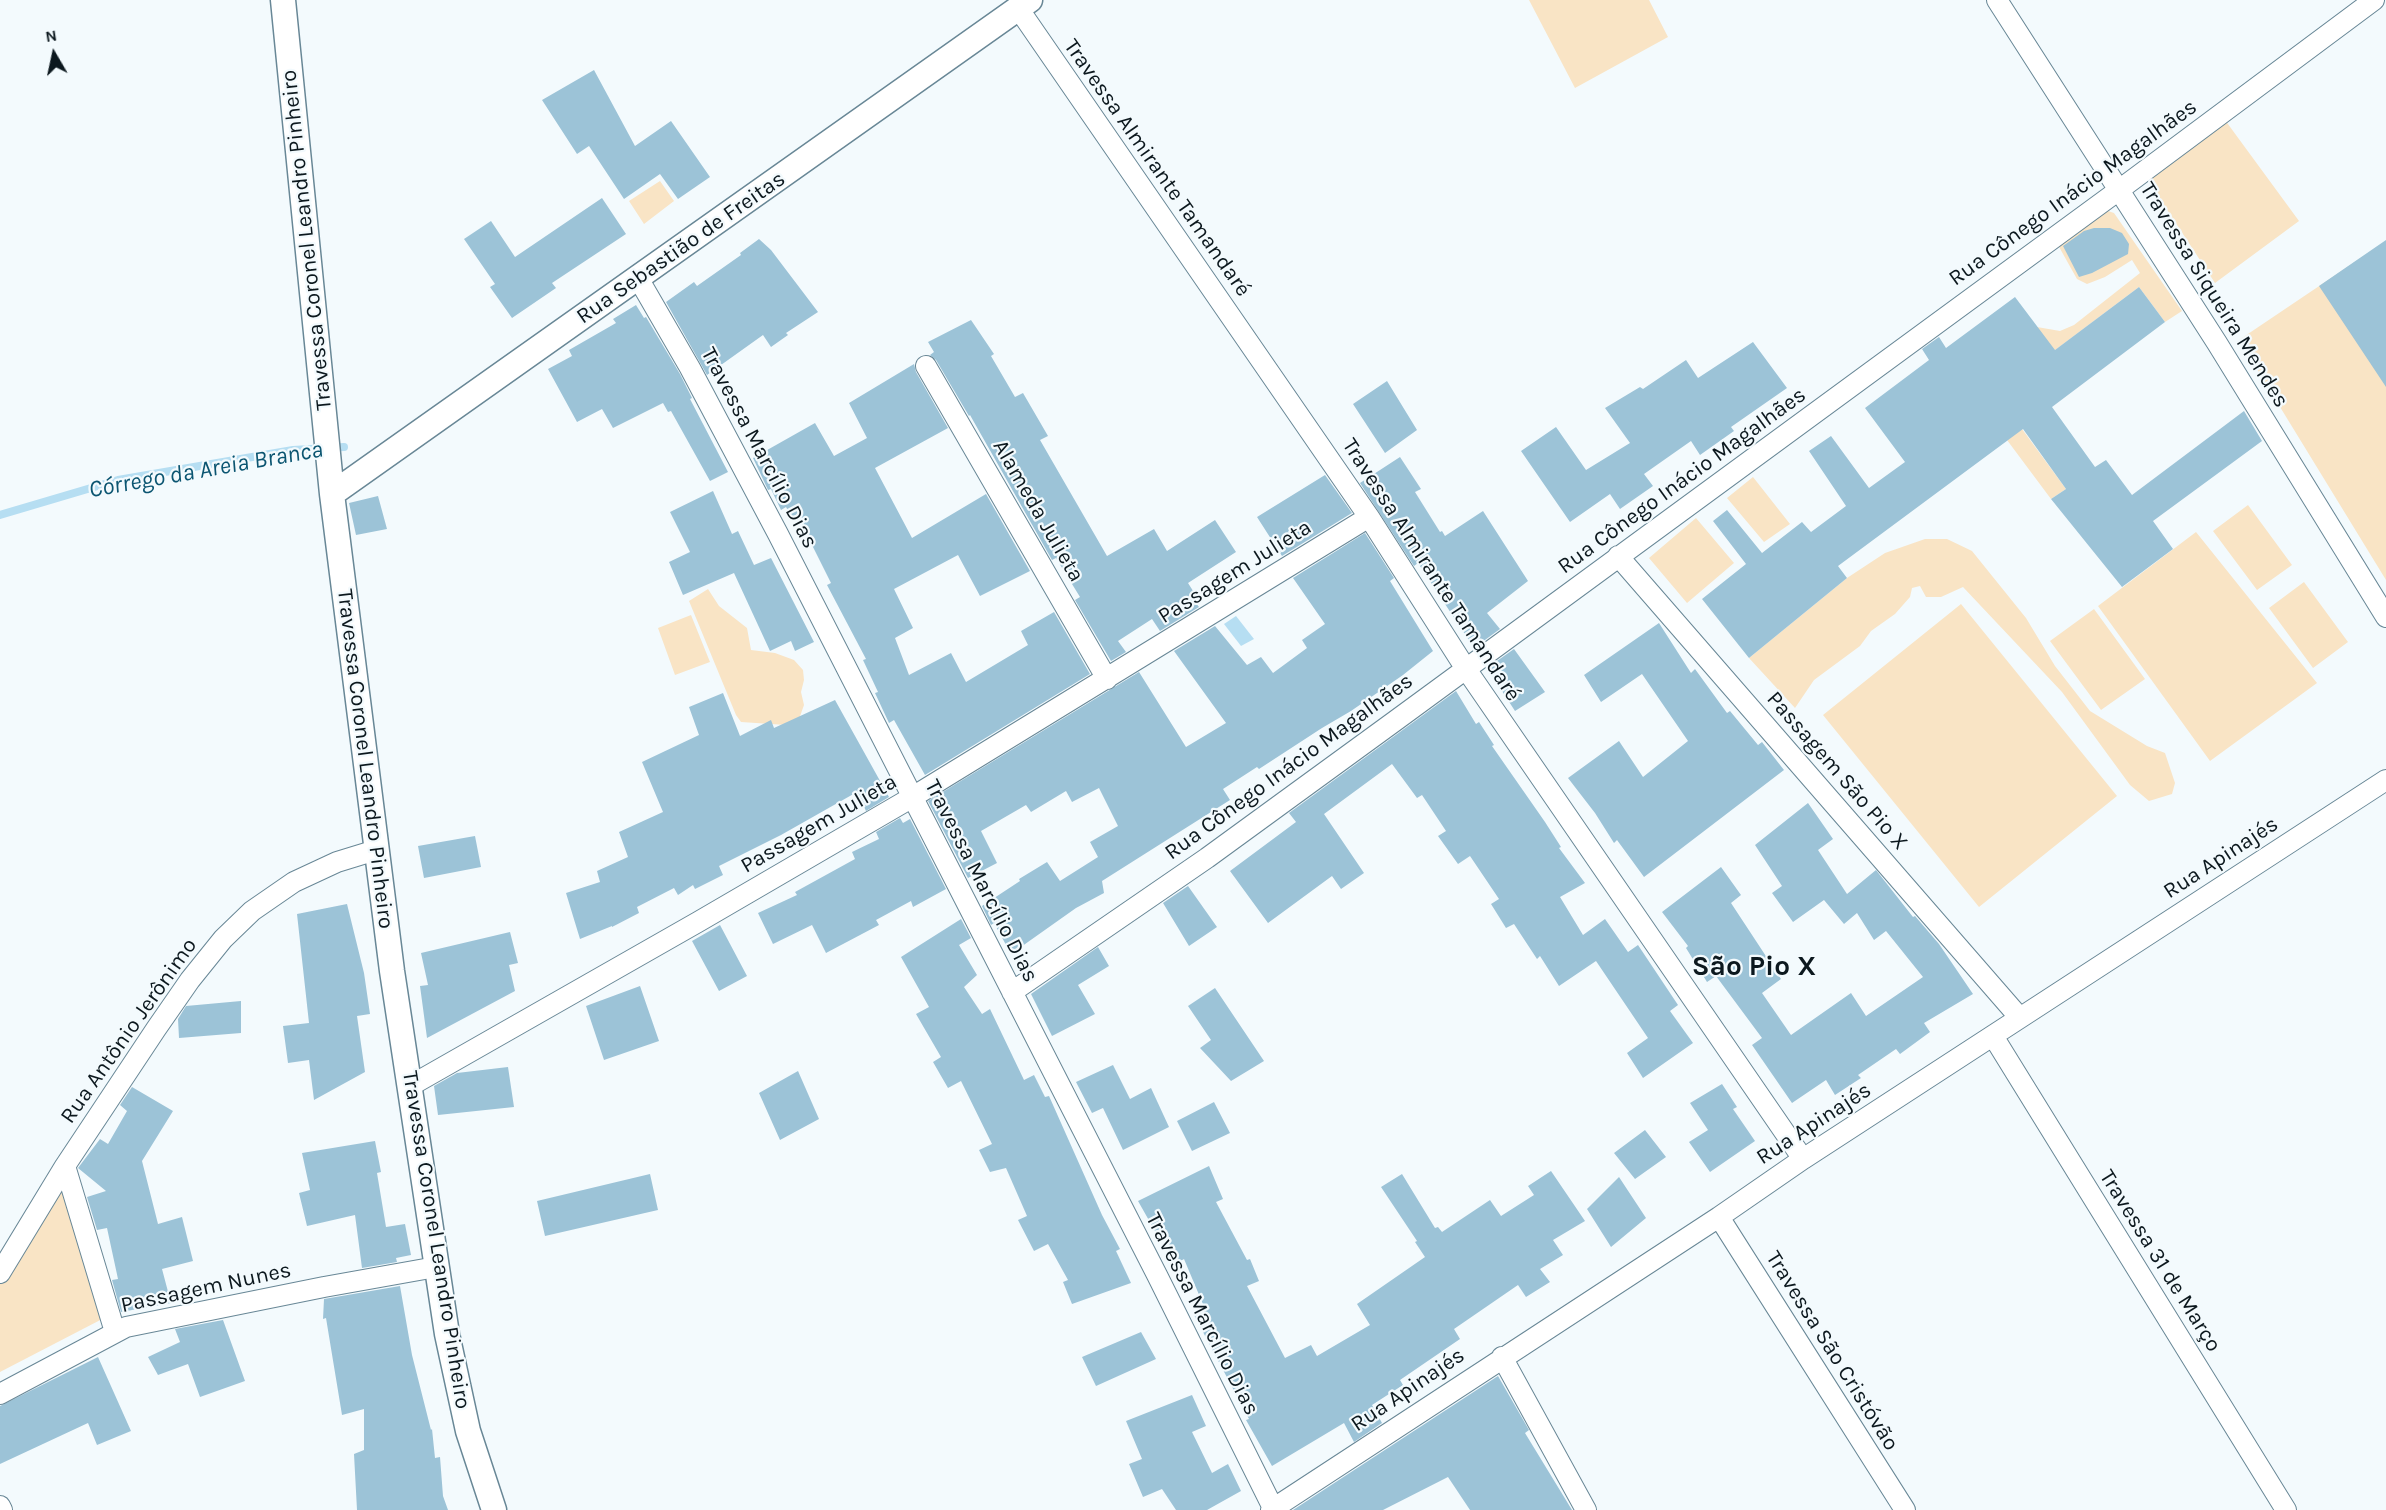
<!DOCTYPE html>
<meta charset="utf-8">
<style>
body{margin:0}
#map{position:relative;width:2386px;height:1510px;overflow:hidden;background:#f3fafd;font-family:Karla,sans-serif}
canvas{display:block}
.north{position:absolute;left:24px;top:24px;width:60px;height:60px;-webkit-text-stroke:4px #f3fafd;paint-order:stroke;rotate:351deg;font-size:16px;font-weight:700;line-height:24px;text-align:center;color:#0c181e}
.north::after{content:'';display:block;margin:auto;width:21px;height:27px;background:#0c181e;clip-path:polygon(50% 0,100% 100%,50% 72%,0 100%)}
</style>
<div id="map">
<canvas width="2386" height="1510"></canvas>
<div class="north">N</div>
</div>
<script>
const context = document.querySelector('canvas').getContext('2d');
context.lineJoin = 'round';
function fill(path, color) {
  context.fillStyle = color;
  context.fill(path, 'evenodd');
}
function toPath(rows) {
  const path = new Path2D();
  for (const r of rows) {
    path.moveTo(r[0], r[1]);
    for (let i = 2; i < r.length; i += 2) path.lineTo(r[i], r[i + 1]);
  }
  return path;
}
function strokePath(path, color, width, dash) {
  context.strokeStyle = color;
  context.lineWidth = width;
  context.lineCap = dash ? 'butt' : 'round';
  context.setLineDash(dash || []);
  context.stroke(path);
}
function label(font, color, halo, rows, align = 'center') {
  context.font = font + ' Karla,sans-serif';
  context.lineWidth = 4.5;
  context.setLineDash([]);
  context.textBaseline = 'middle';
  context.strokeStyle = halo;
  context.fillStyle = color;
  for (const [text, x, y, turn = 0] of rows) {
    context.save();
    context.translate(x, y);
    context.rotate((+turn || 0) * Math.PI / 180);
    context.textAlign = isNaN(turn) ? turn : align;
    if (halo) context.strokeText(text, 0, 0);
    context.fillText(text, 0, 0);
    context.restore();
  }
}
const green = toPath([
 [1529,0,1649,0,1668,37,1575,88],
 [2225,120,2299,221,2215,283,2147,179],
 [660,181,674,201,644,224,629,201],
 [2105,210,2114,213,2182,311,2165,322,2139,287,1986,402,2037,327,2060,331,2074,325,2140,273,2132,260,2105,277,2087,284,2077,279,2058,245],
 [2386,241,2386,580,2239,340],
 [2022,429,2066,489,2051,499,2007,440],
 [1753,477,1790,524,1764,542,1727,498],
 [2248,505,2292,565,2257,590,2213,531],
 [1696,518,1734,563,1687,603,1649,558],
 [2196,532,2317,683,2210,761,2098,606],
 [1925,539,1947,539,1972,551,2026,618,2055,666,2090,711,2147,746,2165,753,2175,783,2172,794,2149,801,2130,785,2062,692,1963,587,1941,597,1926,597,1920,586,1912,588,1910,597,1895,614,1871,631,1860,646,1814,680,1795,708,1749,658,1847,578,1885,553],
 [2304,582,2348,642,2313,668,2269,608],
 [708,589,719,606,747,628,751,650,775,653,794,660,803,670,804,680,801,692,804,705,799,719,786,725,741,722,736,715,689,601],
 [1961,604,2117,796,1979,907,1823,715],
 [2094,609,2145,679,2101,710,2050,641],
 [691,615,710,662,675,675,658,628],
 [64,1184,108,1316,0,1372,0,1283]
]);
const water = toPath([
 [1236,616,1254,639,1241,646,1224,624]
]);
const stream = toPath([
 [0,515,118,480,293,450,344,447]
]);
const building = toPath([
 [594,70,635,146,671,121,710,177,678,199,660,174,624,199,589,146,577,154,542,100],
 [602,198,626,234,552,283,556,288,512,318,490,287,495,284,464,239,491,221,515,257],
 [2094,228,2110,228,2122,233,2129,244,2128,254,2092,273,2079,277,2063,246,2084,231],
 [759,239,771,250,818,312,786,333,788,335,771,347,763,335,707,375,666,302,694,282,697,286,741,255,740,253],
 [2386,240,2386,387,2319,286],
 [2139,287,2165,322,2052,407,2095,467,2106,460,2132,495,2244,411,2262,441,2153,521,2173,549,2122,587,2051,499,2066,489,2023,429,1838,566,1847,578,1749,658,1702,599,1746,564,1713,521,1727,510,1762,553,1802,522,1811,532,1846,506,1809,451,1831,436,1869,488,1905,462,1865,408,1929,360,1922,349,1939,337,1946,348,2015,297,2055,350],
 [636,305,644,318,646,317,680,374,692,398,690,399,728,472,710,481,671,411,668,412,663,403,613,428,602,409,577,422,548,369,572,356,569,350,616,323,613,319],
 [971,320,994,354,991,356,1015,397,1023,393,1048,436,1040,440,1107,556,1154,529,1167,551,1215,520,1236,552,1188,583,1195,594,1191,597,1199,607,1160,631,1152,619,1118,641,1126,652,1111,661,1075,600,1080,597,1056,558,1052,560,970,415,969,416,936,360,930,355,934,352,928,342],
 [1753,342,1787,388,1731,427,1734,431,1700,455,1691,441,1644,474,1653,486,1620,509,1610,494,1570,522,1521,451,1556,427,1586,470,1630,443,1605,408,1640,387,1643,389,1686,360,1698,378],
 [914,364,916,372,948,428,875,468,912,538,986,494,1030,571,980,596,958,555,894,589,913,628,895,638,909,675,951,653,966,682,1028,645,1021,631,1054,612,1090,674,925,775,894,720,889,723,875,693,878,692,863,660,866,659,827,585,831,583,798,517,793,520,786,507,781,510,771,489,768,490,753,458,815,423,834,456,867,438,849,403],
 [1387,381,1417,430,1385,453,1353,404],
 [1400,457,1421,489,1415,492,1440,532,1442,531,1445,536,1483,511,1528,581,1487,613,1500,629,1474,648,1418,563,1414,566,1360,483],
 [1325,475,1352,513,1282,556,1257,517],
 [713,491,732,534,738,531,754,565,771,558,814,642,795,651,791,641,770,651,734,573,683,595,669,562,690,552,670,512],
 [378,496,387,529,356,535,349,503],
 [1365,533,1394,578,1390,581,1433,651,1403,675,1351,711,1322,728,1259,769,1257,767,1223,789,1230,800,1102,881,1104,893,1076,908,1011,954,994,923,991,925,982,906,1020,881,1019,879,1047,862,1060,881,1098,857,1090,842,1118,826,1099,788,1072,802,1066,791,1031,812,1026,805,981,831,997,863,968,878,928,801,1139,672,1186,747,1226,723,1174,651,1215,626,1247,665,1261,657,1273,673,1307,648,1302,640,1325,624,1293,578],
 [1659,623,1691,673,1695,669,1727,713,1730,711,1758,745,1762,742,1784,770,1644,877,1617,840,1614,843,1595,813,1568,778,1619,741,1643,777,1688,741,1642,674,1601,702,1584,675],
 [1514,649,1545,692,1515,711,1487,668],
 [1456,691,1476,724,1479,722,1494,745,1492,746,1545,822,1561,847,1559,848,1585,883,1560,897,1583,935,1605,919,1628,952,1638,945,1678,1005,1670,1011,1693,1043,1643,1078,1627,1053,1648,1038,1596,961,1559,986,1540,956,1537,959,1514,924,1506,928,1491,904,1499,899,1470,856,1458,864,1438,836,1446,831,1422,795,1417,798,1392,764,1324,814,1364,873,1341,889,1332,876,1268,923,1230,871,1296,822,1289,813],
 [723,693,740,736,771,720,774,728,835,700,889,797,866,811,857,792,781,835,719,866,723,875,695,889,693,885,678,895,674,888,637,907,639,913,612,927,612,926,580,939,566,893,600,882,597,871,628,857,619,832,663,812,642,762,699,735,689,707],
 [1808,803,1833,839,1818,850,1847,894,1876,870,1913,917,1915,916,1939,944,1973,994,1924,1023,1930,1032,1900,1054,1896,1049,1858,1075,1861,1078,1835,1095,1826,1080,1792,1103,1752,1045,1762,1038,1716,976,1707,982,1686,948,1688,946,1662,912,1721,867,1741,895,1731,903,1781,979,1762,993,1791,1035,1851,993,1866,1016,1923,977,1886,931,1874,940,1857,913,1844,924,1824,900,1793,922,1772,893,1782,886,1755,845],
 [900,818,903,823,910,819,946,889,913,907,911,901,876,920,879,925,826,953,812,925,773,944,758,913,797,895,795,892,855,859,852,852,879,839,876,832],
 [475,836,481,867,424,878,418,846],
 [1188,886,1217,927,1189,946,1163,903],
 [347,904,364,973,370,1014,357,1016,365,1072,314,1100,309,1060,288,1063,283,1026,309,1023,297,914],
 [961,919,971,938,959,945,977,975,964,987,982,1014,990,1009,1024,1080,1034,1075,1045,1097,1049,1096,1102,1215,1120,1249,1116,1251,1131,1283,1072,1304,1063,1282,1068,1280,1048,1244,1034,1251,1018,1220,1027,1216,1006,1168,990,1172,979,1150,992,1144,961,1081,948,1088,933,1062,941,1057,916,1014,929,1007,901,957],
 [720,925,747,976,719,991,692,941],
 [510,932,518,963,509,965,515,991,427,1038,420,986,428,985,421,953],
 [1098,947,1109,966,1078,985,1095,1014,1052,1036,1031,994],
 [640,986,659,1041,604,1060,586,1006],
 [1215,988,1264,1061,1231,1081,1200,1048,1211,1040,1188,1006],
 [241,1001,241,1033,179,1038,178,1019,186,1006],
 [1113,1065,1130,1099,1151,1088,1169,1127,1123,1150,1103,1108,1092,1113,1076,1082],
 [508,1067,514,1107,438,1115,434,1086,457,1073],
 [798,1071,819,1119,780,1140,759,1093],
 [1722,1084,1737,1107,1733,1109,1755,1141,1710,1172,1689,1142,1708,1130,1690,1103],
 [132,1087,173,1111,142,1161,158,1224,182,1217,193,1261,162,1269,171,1303,121,1312,112,1280,118,1279,107,1228,97,1230,87,1197,106,1191,78,1168,100,1139,108,1144,127,1111,120,1105],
 [1214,1102,1230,1133,1192,1151,1177,1121],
 [1645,1130,1666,1157,1635,1179,1614,1153],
 [375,1141,381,1172,377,1173,386,1227,405,1224,411,1255,396,1258,397,1262,362,1268,355,1215,307,1226,299,1193,310,1190,302,1153],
 [1209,1166,1223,1199,1216,1202,1247,1260,1250,1259,1259,1281,1247,1286,1285,1358,1311,1345,1317,1356,1370,1325,1357,1304,1425,1257,1415,1242,1417,1241,1381,1187,1402,1174,1435,1228,1438,1227,1442,1232,1490,1200,1501,1216,1534,1195,1528,1186,1551,1171,1585,1221,1553,1240,1563,1255,1540,1269,1550,1282,1526,1297,1518,1285,1454,1329,1460,1339,1400,1380,1403,1385,1372,1405,1382,1423,1354,1442,1344,1423,1272,1466,1246,1420,1249,1419,1194,1315,1205,1309,1184,1259,1179,1262,1160,1229,1155,1231,1138,1201],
 [650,1174,658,1210,545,1236,537,1201],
 [1619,1177,1646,1218,1611,1247,1587,1209],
 [400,1286,412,1355,431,1430,432,1429,435,1458,440,1457,443,1496,448,1510,357,1510,354,1454,364,1450,364,1409,342,1415,326,1318,323,1319,324,1299],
 [223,1320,245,1381,200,1397,188,1364,158,1375,148,1357,180,1342,175,1329],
 [1141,1332,1156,1359,1096,1386,1082,1357],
 [98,1357,131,1431,97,1445,88,1423,0,1464,0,1406],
 [1498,1376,1529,1430,1525,1433,1572,1510,1470,1510,1448,1477,1383,1510,1293,1510],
 [1192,1395,1206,1426,1192,1432,1212,1473,1228,1464,1241,1491,1207,1510,1176,1510,1162,1489,1143,1497,1129,1464,1142,1459,1126,1421]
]);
const minor = toPath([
 [1997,0,2217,343,2386,617],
 [1018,8,1369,517,1466,669,1803,1159],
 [638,278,690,368,778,534,1157,1275,1274,1510],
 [926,366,1107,679],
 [1618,556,2020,1018],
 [1012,992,1207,858,1395,721,2119,190,2374,0],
 [1993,1036,2286,1510],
 [410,1086,698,922,911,798,1369,517],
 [65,1166,115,1332],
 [1719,1217,1905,1510],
 [0,1273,65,1166,156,1029,190,980,223,939,252,911,294,882,337,862,376,850],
 [1502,1357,1586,1510],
 [0,1394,126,1327,324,1287,436,1267],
 [0,1506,2,1510],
 [1271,1510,1719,1217,1803,1159,2386,780]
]);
const tertiary = toPath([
 [283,0,332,494,392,971,447,1334,468,1431,494,1510],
 [332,494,1030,0]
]);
const streetNames = [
 ["Travessa Almirante Tamandaré",1157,168,55],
 ["Rua Cônego Inácio Magalhães",2073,193,-36],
 ["Travessa Coronel Leandro Pinheiro",307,240,-96],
 ["Rua Sebastião de Freitas",681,248,-35],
 ["Travessa Siqueira Mendes",2214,295,58],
 ["Travessa Marcílio Dias",759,448,62],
 ["Rua Cônego Inácio Magalhães",1682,481,-36],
 ["Alameda Julieta",1038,511,60],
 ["Travessa Almirante Tamandaré",1431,570,57],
 ["Passagem Julieta",1235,572,-32],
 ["Travessa Coronel Leandro Pinheiro",365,759,83],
 ["Rua Cônego Inácio Magalhães",1289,767,-36],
 ["Passagem São Pio X",1837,771,49],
 ["Passagem Julieta",819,824,-30],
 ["Rua Apinajés",2221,858,-33],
 ["Travessa Marcílio Dias",981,881,63],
 ["Rua Antônio Jerônimo",129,1031,-55],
 ["Rua Apinajés",1814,1124,-33],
 ["Travessa Coronel Leandro Pinheiro",436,1240,81],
 ["Travessa 31 de Março",2160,1261,58],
 ["Passagem Nunes",206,1288,-12],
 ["Travessa Marcílio Dias",1202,1314,63],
 ["Travessa São Cristóvão",1832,1351,58],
 ["Rua Apinajés",1408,1390,-34]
];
const waterNames = [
 ["Córrego da Areia Branca",206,470,-10]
];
const districtNames = [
 ["São Pio X",1754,967]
];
fill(green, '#f9e4c5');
fill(water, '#b6def2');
strokePath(stream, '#b6def2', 8);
fill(building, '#9cc3d7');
strokePath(minor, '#688796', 22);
strokePath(tertiary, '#688796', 27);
strokePath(minor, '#fff', 20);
strokePath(tertiary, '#fff', 24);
label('22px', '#0c181e', '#f3fafd', streetNames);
label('italic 24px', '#0b5571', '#f3fafd', waterNames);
label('bold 28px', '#0c181e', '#f3fafd', districtNames);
</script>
